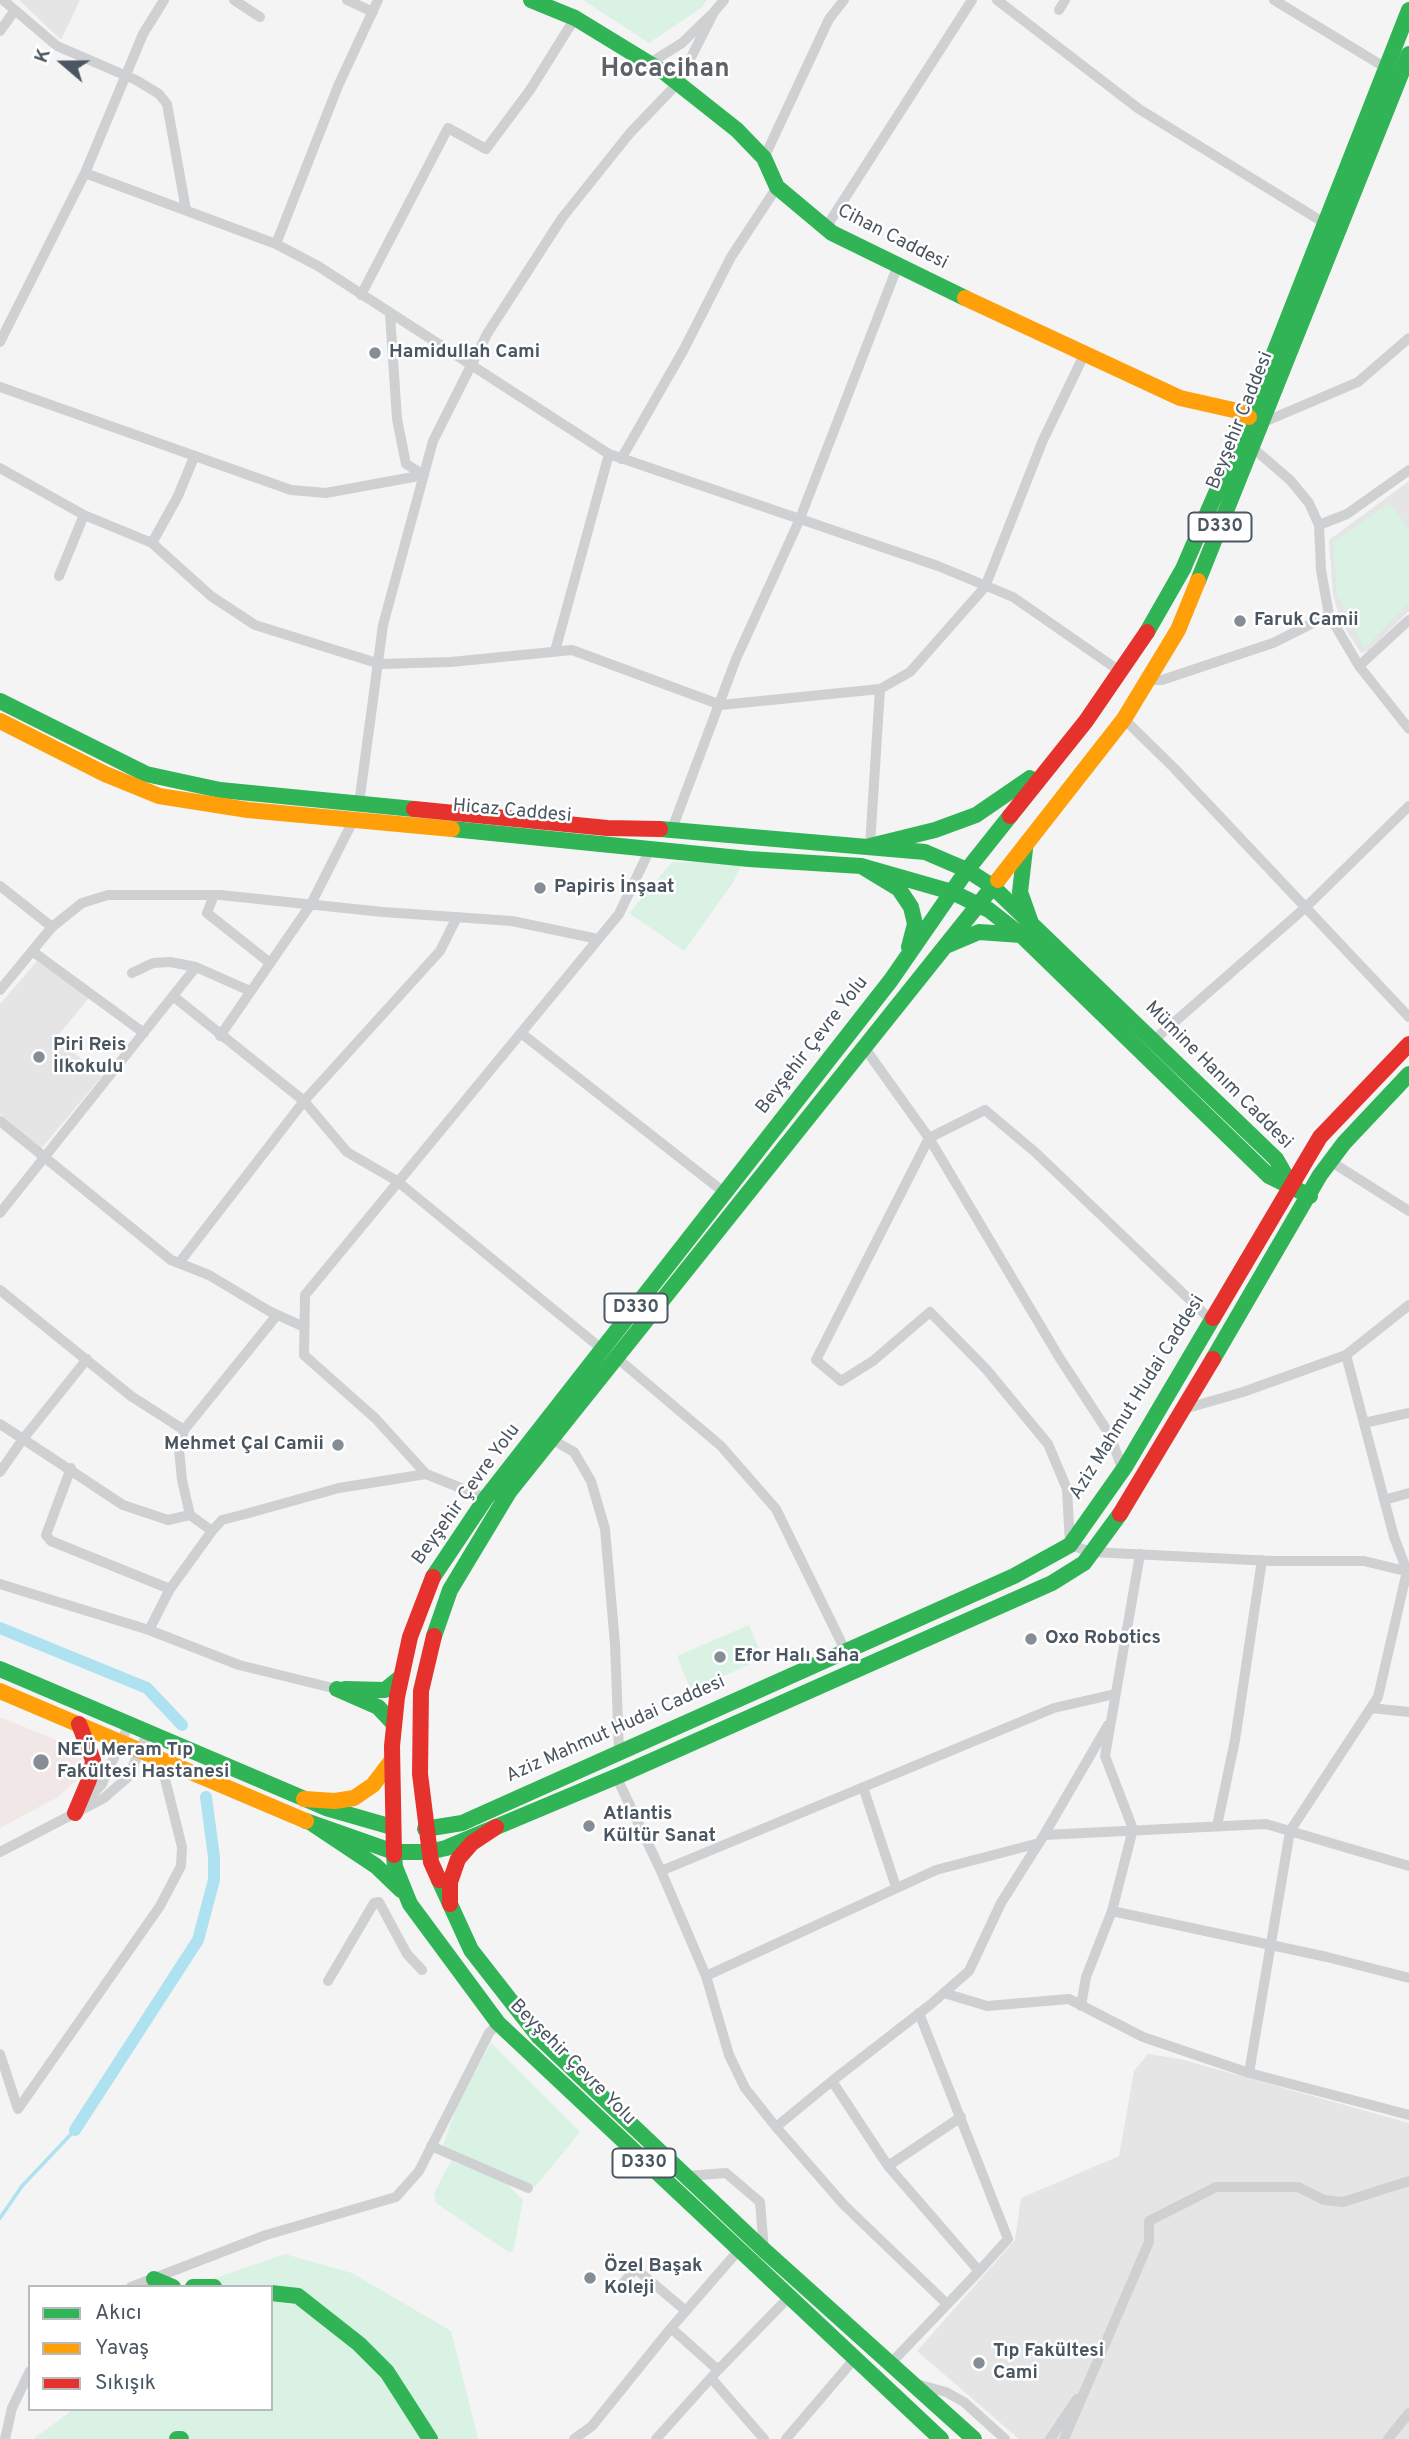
<!DOCTYPE html>
<meta charset="utf-8">
<style>
body{margin:0}
#map{position:relative;width:1409px;height:2439px;overflow:hidden;background:#f4f4f4;font-family:Overpass,sans-serif}
canvas{display:block}
.legend{position:absolute;left:28px;top:2285px;width:245px;height:126px;box-sizing:border-box;background:#fff;border:2px solid #b7bbc0;margin:0;padding:9px 12px;list-style:none;font-size:21px;color:#4a5661}
.legend li{display:flex;align-items:center;gap:14px;height:35px}
.legend b{width:35px;border:2px solid #b7bbc0}
.north{position:absolute;left:28px;top:28px;width:70px;height:70px;-webkit-text-stroke:5px #fff;paint-order:stroke;rotate:290deg;font-size:19px;font-weight:700;line-height:28px;text-align:center;color:#4a5661}
.north::after{content:'';display:block;margin:auto;width:24px;height:32px;background:#4a5661;clip-path:polygon(50% 0,100% 100%,50% 72%,0 100%)}
</style>
<div id="map">
<canvas width="1409" height="2439"></canvas>
<ul class="legend">
<li><b style="height:9px;background:#30b455"></b>Akıcı</li>
<li><b style="height:9px;background:#ff9f0a"></b>Yavaş</li>
<li><b style="height:9px;background:#e5322d"></b>Sıkışık</li>
</ul>
<div class="north">K</div>
</div>
<script>
const context = document.querySelector('canvas').getContext('2d');
context.lineJoin = 'round';
function fill(path, color) {
  context.fillStyle = color;
  context.fill(path, 'evenodd');
}
function toPath(rows) {
  const path = new Path2D();
  for (const r of rows) {
    path.moveTo(r[0], r[1]);
    for (let i = 2; i < r.length; i += 2) path.lineTo(r[i], r[i + 1]);
  }
  return path;
}
function strokePath(path, color, width, dash) {
  context.strokeStyle = color;
  context.lineWidth = width;
  context.lineCap = dash ? 'butt' : 'round';
  context.setLineDash(dash || []);
  context.stroke(path);
}
function label(font, color, halo, rows, align = 'center') {
  context.font = font + ' Overpass,sans-serif';
  context.lineWidth = 5;
  context.setLineDash([]);
  context.textBaseline = 'middle';
  context.strokeStyle = halo;
  context.fillStyle = color;
  for (const [text, x, y, turn = 0] of rows) {
    context.save();
    context.translate(x, y);
    context.rotate((+turn || 0) * Math.PI / 180);
    context.textAlign = isNaN(turn) ? turn : align;
    if (halo) context.strokeText(text, 0, 0);
    context.fillText(text, 0, 0);
    context.restore();
  }
}
const education = toPath([
 [19,0,80,0,61,40],
 [1409,481,1409,611,1368,651,1361,653,1341,622,1333,595,1329,540],
 [37,961,89,998,56,1038,102,1076,41,1149,0,1114,0,1004],
 [1148,2054,1180,2059,1409,2123,1409,2439,1019,2439,917,2351,1015,2240,1021,2198,1119,2156,1134,2071]
]);
const medical = toPath([
 [0,1717,81,1750,84,1774,58,1797,0,1828]
]);
const green = toPath([
 [583,0,707,0,701,8,649,43],
 [1390,503,1409,530,1409,603,1364,649,1337,594,1333,542],
 [672,862,742,863,734,881,684,951,629,913],
 [749,1625,763,1658,691,1691,677,1656],
 [491,2043,580,2132,535,2187,443,2146,458,2102],
 [451,2161,505,2182,523,2200,514,2248,510,2253,436,2203,434,2193],
 [285,2254,352,2273,451,2331,478,2439,33,2439,74,2409,271,2409,271,2287,189,2287]
]);
const stream = toPath([
 [0,2218,22,2186,75,2130]
]);
const canal = toPath([
 [0,1628,147,1688,182,1725],
 [75,2130,198,1940,214,1880,214,1857,206,1797]
]);
const street = toPath([
 [3,0,57,46,136,80,159,94,167,104,186,210],
 [234,0,260,17],
 [347,0,373,12],
 [997,0,1139,109,1326,224],
 [1274,0,1386,68],
 [1059,10,1065,0],
 [714,12,724,0],
 [0,31,15,10],
 [764,158,829,19,844,0],
 [85,173,276,244,318,266,609,454,938,566,1013,597,1121,672],
 [825,229,972,0],
 [276,244,338,86,378,0],
 [361,295,448,128,486,149,530,90,575,18],
 [390,314,397,419,406,464,424,475],
 [0,342,85,173,143,34,164,0],
 [0,387,291,490,326,493,424,475],
 [1264,422,1358,382,1409,338],
 [1253,448,1290,480,1309,503,1319,525,1321,570,1329,615,1359,666,1409,729],
 [621,459,683,351,731,257,777,187],
 [0,468,84,515,152,543,211,596,255,625,380,664,451,662,572,650,721,705,880,689,910,672,985,587,1043,440,1085,353],
 [1319,525,1347,514,1409,470],
 [152,543,178,496,194,457],
 [59,576,84,515],
 [555,651,609,454],
 [1359,666,1409,620],
 [1150,680,1162,680,1273,643,1329,615],
 [1124,719,1174,768,1409,1017],
 [359,804,383,625,433,441,487,334,562,218,630,133,678,83,714,12,682,43,650,63],
 [672,829,736,659,799,521,898,265],
 [870,846,880,689],
 [0,886,52,927],
 [214,895,207,913,270,963],
 [457,917,440,951,304,1101,347,1152,397,1181,603,1350],
 [32,951,144,1033],
 [132,973,153,963,170,962,196,967],
 [0,990,52,927,82,903,108,895,220,895,383,912,512,921,598,939],
 [173,996,304,1101,179,1263],
 [521,1033,725,1193],
 [220,1036,311,904,354,819],
 [1154,1040,1306,907,1409,806],
 [864,1047,929,1138,1059,1357,1110,1435,1123,1471],
 [0,1121,171,1260,209,1275,269,1311,304,1327],
 [1330,1161,1409,1211],
 [0,1213,196,967,250,991],
 [0,1290,131,1396,184,1430,179,1449,182,1480,190,1515,212,1531,170,1589,149,1630],
 [1212,1321,1035,1152,985,1110,929,1138,816,1360,841,1381,873,1361,930,1312,986,1369,1048,1444,1067,1489,1070,1545,1092,1552,1272,1561,1364,1561,1409,1572],
 [617,1358,721,1446,776,1509,846,1652],
 [87,1359,23,1439,123,1505,168,1520,190,1515],
 [1184,1409,1243,1392,1346,1355],
 [1364,1423,1409,1413],
 [0,1424,23,1439,0,1472],
 [184,1430,277,1315],
 [553,1440,574,1452,591,1481,605,1529,615,1644,619,1750],
 [71,1468,46,1535,51,1541,170,1589],
 [426,1474,376,1419,304,1355,305,1295,619,914,651,847],
 [1384,1500,1409,1493],
 [212,1531,222,1520,249,1513,339,1488,426,1474,486,1498],
 [1140,1554,1105,1756,1133,1829,1112,1911,1327,1957,1409,1978],
 [0,1584,149,1630,239,1665,337,1689],
 [1371,1708,1409,1712],
 [616,1776,661,1871],
 [863,1787,896,1887],
 [84,1803,102,1784,129,1724],
 [1217,1826,1235,1740,1262,1560],
 [1044,1835,1108,1725],
 [1039,1843,936,1870,706,1976,661,1871,1054,1708,1115,1694],
 [0,1852,104,1798,128,1777,148,1732],
 [706,1976,729,2055,745,2088,776,2127,832,2081],
 [328,1981,374,1903,379,1902,407,1954,422,1970],
 [944,1993,987,2006,1069,1999,1143,2037,1249,2073,1409,2115],
 [1081,2006,1086,1977,1112,1911],
 [919,2013,1008,2239,979,2271],
 [0,2054,18,2109,160,1906,181,1866,182,1847,160,1759],
 [1249,2073,1290,1831,1378,1697,1407,1571,1394,1537,1346,1355,1409,1305],
 [776,2127,844,2205,947,2304],
 [431,2146,528,2188],
 [888,2166,961,2117],
 [687,2176,726,2173,760,2202,764,2250],
 [623,2284,635,2268,686,2311],
 [131,2287,266,2235,396,2197,419,2171,489,2033,498,2023],
 [671,2328,738,2251],
 [891,2363,979,2271,888,2166,832,2081,930,2005,969,1971,1001,1903,1044,1835,1266,1824,1409,1866],
 [711,2378,764,2439],
 [920,2385,946,2392,964,2402,1005,2439],
 [5,2439,12,2408,30,2371],
 [574,2439,592,2426,671,2328,718,2370,790,2296],
 [656,2439,718,2370],
 [786,2439,856,2357],
 [1050,2439,1077,2399],
 [1064,2439,1149,2242,1149,2221,1216,2187,1298,2187,1324,2200,1343,2202,1409,2181],
 [1388,2439,1409,2413]
]);
const fast = toPath([
 [531,0,575,18,665,73,737,130,764,158,777,187,832,233,965,298],
 [1198,581,1409,54],
 [1147,632,1183,569,1249,417,1409,10],
 [0,701,146,774,220,790,414,809],
 [452,829,749,859,861,866,952,892,989,910,1021,935,1269,1176,1310,1196],
 [660,829,925,852,967,870,992,886,1276,1159,1292,1187],
 [870,846,935,830,976,815,1030,778],
 [1025,849,1020,892,1031,923],
 [861,866,899,889,911,907,915,924,909,947],
 [946,946,979,932,1021,935],
 [1213,1359,1320,1175,1344,1143,1409,1074],
 [433,1577,486,1498,891,980,967,870,1010,816],
 [434,1636,450,1590,509,1492,998,880],
 [0,1669,326,1808,392,1827],
 [337,1689,378,1707,394,1724],
 [345,1689,385,1690,401,1677],
 [306,1821,394,1852],
 [313,1824,376,1866,401,1890],
 [425,1829,462,1823,1014,1576,1070,1545,1125,1467,1213,1318],
 [394,1852,429,1852],
 [429,1852,446,1848,620,1775,1052,1583,1084,1563,1120,1514],
 [394,1855,395,1867,410,1904,498,2023,941,2439],
 [439,1880,471,1950,539,2037,764,2250,974,2439],
 [154,2279,173,2287],
 [193,2287,214,2287],
 [271,2293,298,2296,359,2344,387,2372,430,2439],
 [177,2439,181,2439]
]);
const slow = toPath([
 [965,298,1180,398,1238,411,1249,417],
 [0,721,105,774,159,796,248,810,452,829],
 [998,880,1124,719,1178,630,1198,581],
 [0,1691,306,1821],
 [304,1799,335,1801,354,1798,373,1785,392,1760]
]);
const jam = toPath([
 [414,809,607,828,660,829],
 [1010,816,1086,721,1147,632],
 [1213,1318,1320,1137,1409,1044],
 [1120,1514,1213,1359],
 [434,1636,421,1691,420,1774,431,1862,439,1880],
 [75,1813,91,1775,93,1760,79,1724],
 [394,1855,392,1746,397,1697,410,1637,433,1577],
 [450,1904,450,1882,458,1859,472,1843,496,1827]
]);
const markers = [
 [375,353,7,"#868d94"],
 [1240,621,7,"#868d94"],
 [540,888,7,"#868d94"],
 [39,1057,7,"#868d94"],
 [338,1445,7,"#868d94"],
 [1031,1639,7,"#868d94"],
 [720,1657,7,"#868d94"],
 [41,1762,9,"#868d94"],
 [589,1826,7,"#868d94"],
 [590,2278,7,"#868d94"],
 [979,2363,7,"#868d94"]
];
const shields = [
 [1220,527,63],
 [636,1308,63],
 [644,2163,63]
];
const shieldNames = [
 ["D330",1220,527],
 ["D330",636,1308],
 ["D330",644,2163]
];
const streetNames = [
 ["Cihan Caddesi",892,238,27],
 ["Beyşehir Caddesi",1241,421,-68],
 ["Hicaz Caddesi",512,812,5],
 ["Beyşehir Çevre Yolu",813,1046,-52],
 ["Mümine Hanım Caddesi",1218,1076,45],
 ["Aziz Mahmut Hudai Caddesi",1138,1398,-58],
 ["Beyşehir Çevre Yolu",467,1495,-54],
 ["Aziz Mahmut Hudai Caddesi",616,1730,-24],
 ["Beyşehir Çevre Yolu",572,2063,45]
];
const poiNames = [
 ["Hamidullah Cami",389,353],
 ["Faruk Camii",1254,621],
 ["Papiris İnşaat",554,888],
 ["Piri Reis",53,1046],
 ["İlkokulu",53,1068],
 ["Mehmet Çal Camii",324,1445,"right"],
 ["Oxo Robotics",1045,1639],
 ["Efor Halı Saha",734,1657],
 ["NEÜ Meram Tıp",57,1751],
 ["Fakültesi Hastanesi",57,1773],
 ["Atlantis",603,1815],
 ["Kültür Sanat",603,1837],
 ["Özel Başak",604,2267],
 ["Koleji",604,2289],
 ["Tıp Fakültesi",993,2352],
 ["Cami",993,2374]
];
const districtNames = [
 ["Hocacihan",665,71]
];
fill(education, '#e6e5e6');
fill(medical, '#f1e7e6');
fill(green, '#d9f2e3');
strokePath(stream, '#aee2f0', 3.5);
strokePath(canal, '#aee2f0', 12);
strokePath(street, '#ced0d2', 10);
strokePath(fast, '#30b455', 16);
strokePath(slow, '#ff9f0a', 16);
strokePath(jam, '#e5322d', 16);
for (const [x, y, r, color] of markers) {
  const dot = new Path2D();
  dot.arc(x, y, r, 0, 2 * Math.PI);
  context.fillStyle = color;
  context.fill(dot);
  strokePath(dot, '#fff', 2.5);
}
for (const [x, y, w] of shields) {
  const box = new Path2D();
  box.roundRect(x - w / 2, y - 14.5, w, 29, 5);
  context.fillStyle = '#fff';
  context.fill(box);
  strokePath(box, '#4a5661', 2);
}
label('bold 18px', '#4a5661', null, shieldNames);
label('19px', '#4a5661', '#fff', streetNames);
label('bold 19px', '#4a5661', '#fff', poiNames, 'left');
label('bold 26px', '#5f6368', '#fff', districtNames);
</script>
